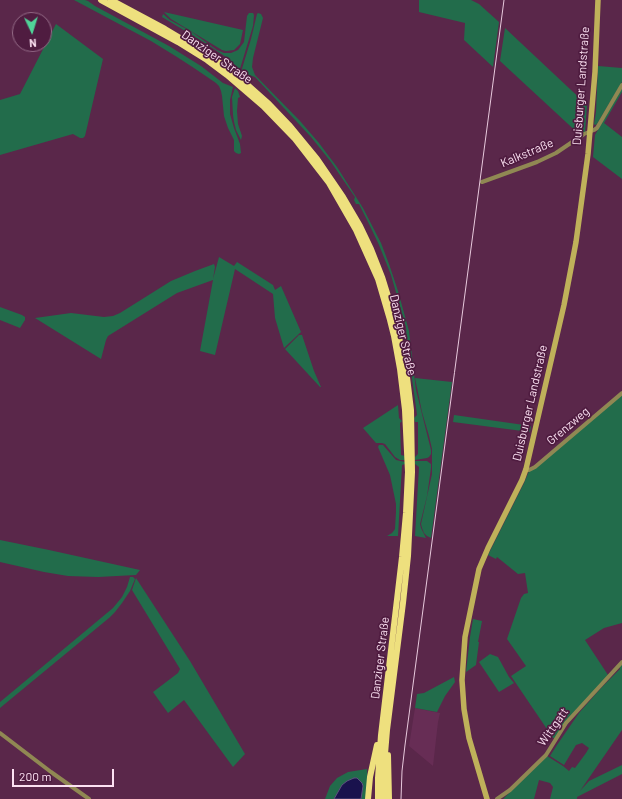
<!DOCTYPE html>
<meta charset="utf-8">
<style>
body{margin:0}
#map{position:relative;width:622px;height:799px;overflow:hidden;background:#5a274a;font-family:Barlow,sans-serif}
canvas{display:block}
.north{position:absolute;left:12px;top:12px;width:40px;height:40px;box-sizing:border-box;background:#4f1c40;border:1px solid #946b87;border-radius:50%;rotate:176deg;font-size:11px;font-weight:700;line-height:16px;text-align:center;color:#fce1f2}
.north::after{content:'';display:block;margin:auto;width:14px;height:18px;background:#50d398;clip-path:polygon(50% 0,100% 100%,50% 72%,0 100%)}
.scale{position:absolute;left:12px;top:769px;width:102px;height:18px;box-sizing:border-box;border:2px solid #fce1f2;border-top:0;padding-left:5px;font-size:12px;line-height:14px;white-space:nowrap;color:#fce1f2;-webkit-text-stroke:3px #4f1c40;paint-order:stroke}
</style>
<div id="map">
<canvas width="622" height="799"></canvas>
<div class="north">N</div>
<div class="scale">200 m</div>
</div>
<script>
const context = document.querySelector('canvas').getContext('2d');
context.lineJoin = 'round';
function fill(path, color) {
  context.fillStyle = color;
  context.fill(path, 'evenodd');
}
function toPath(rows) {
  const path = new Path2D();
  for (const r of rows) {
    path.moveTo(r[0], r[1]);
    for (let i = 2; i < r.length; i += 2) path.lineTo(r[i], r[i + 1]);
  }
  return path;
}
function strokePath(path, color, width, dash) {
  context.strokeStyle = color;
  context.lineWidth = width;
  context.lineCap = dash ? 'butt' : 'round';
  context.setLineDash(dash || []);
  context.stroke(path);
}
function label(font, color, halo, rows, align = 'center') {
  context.font = font + ' Barlow,sans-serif';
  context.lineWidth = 3.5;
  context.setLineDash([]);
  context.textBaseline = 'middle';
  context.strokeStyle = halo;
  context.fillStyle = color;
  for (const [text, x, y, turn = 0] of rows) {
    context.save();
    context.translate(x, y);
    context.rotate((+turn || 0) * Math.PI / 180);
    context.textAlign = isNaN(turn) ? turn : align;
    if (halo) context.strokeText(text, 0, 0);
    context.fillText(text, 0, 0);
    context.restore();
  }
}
const built = toPath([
 [415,708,440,713,438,722,433,766,409,746]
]);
const green = toPath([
 [74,0,85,0,88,1,95,6,169,46,201,66,223,83,233,87,230,100,230,114,234,128,240,144,241,153,239,154,236,153,234,151,234,140,228,128,224,116,222,96,221,91,219,86,216,83,194,68,177,57,151,41],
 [419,0,471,0,479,4,499,22,493,67,464,40,465,23,419,12],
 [164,12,243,30,240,44,234,50,226,51,222,50,171,19],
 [249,13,253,13,254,15,253,26,239,72,235,65,226,57,205,43,162,17,163,14,170,20,192,32,217,50,224,53,231,53,238,50,244,42,247,16],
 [258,13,261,14,263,18,253,58,252,67,255,75,300,121,319,143,337,167,363,208,381,243,389,264,398,291,409,331,416,390,431,450,431,454,429,457,427,458,415,460,415,457,418,454,418,422,415,422,414,418,417,415,415,400,407,343,406,327,391,275,379,245,371,228,359,204,356,204,354,200,355,197,346,184,331,162,311,137,255,77,241,72,251,39,257,14],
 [56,24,103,59,85,136,83,138,80,138,73,134,0,155,0,100,20,94],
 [505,28,587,105,585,133,581,136,500,61],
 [598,66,622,68,622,82,597,124,595,125,594,124,596,112],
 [235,88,238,91,240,97,238,98,237,111,238,124,242,136,241,140,236,130,234,122,233,115,232,97],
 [622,88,622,92,604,123,622,137,622,179,593,157,595,135],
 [219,257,234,266,237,262,273,285,275,290,281,286,301,332,284,348,275,318,273,294,235,269,215,355,200,351,213,280,177,293,108,336,106,340,101,359,35,318,71,313,104,317,113,316,120,313,171,281,195,271,214,264,215,267,213,279],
 [0,307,22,315,25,317,25,320,20,328,0,320],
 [299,335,302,335,314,371,321,387,320,387,285,349],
 [415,378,452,382,431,538,427,536,424,533,422,528,421,524,432,474,432,449,429,436,422,412],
 [622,394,622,623,604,628,585,640,608,675,556,738,553,738,511,676,526,666,507,639,521,598,524,594,528,593,525,573,518,574,497,557,496,559,488,555,524,483,529,471],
 [398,405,399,418,402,421,400,423,401,455,405,456,405,460,400,460,395,457,385,444,382,443,376,443,363,428],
 [454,415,531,426,530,432,453,422],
 [379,445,383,445,396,460,405,462,405,464,402,465,398,536,387,536,392,533,395,529,396,512,396,504,390,475,378,447],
 [415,461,427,461,431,464,431,468,427,496,420,524,421,528,426,538,415,536,419,467,415,464],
 [0,540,49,550,140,570,136,575,98,577,68,576,44,572,0,562],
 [130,577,133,577,135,579,130,591,122,603,115,612,109,618,0,708,0,702,113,608,122,597,127,587],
 [136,578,190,661,245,754,233,767,184,700,168,713,153,692,178,673,180,669,132,590],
 [473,619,482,621,478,642,479,642,476,665,466,672,470,637],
 [490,654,498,657,509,677,514,683,499,692,479,662],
 [622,663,622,730,580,791,589,781,622,765,622,774,577,797,577,799,550,799,553,787,550,783,539,780,534,799,503,799,547,756,563,766,569,771,572,767,575,768,586,753,589,748,582,743,576,745,564,765,550,756,557,745,579,713,601,688,620,669,619,666],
 [454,677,455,682,445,696,437,712,415,708,417,694,424,693],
 [367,769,368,782,367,799,361,799,363,786,362,783,342,785,334,799,325,799,330,786,337,778,348,772]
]);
const water = toPath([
 [354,778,357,778,362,783,363,786,361,799,334,799,342,785,347,781,354,778]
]);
const minor = toPath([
 [482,182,537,162,556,153,584,134,594,130,597,128,622,85],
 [526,469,529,470,535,467,622,393],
 [0,733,51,772,89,799],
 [497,799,510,790,546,755,566,723,622,662]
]);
const secondary = toPath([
 [487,799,469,738,464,709,462,680,465,637,479,569,488,548,522,480,526,469,564,305,576,242,588,154,595,72,598,0]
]);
const trunk = toPath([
 [101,0,178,42,207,60,227,75,263,106,295,139,329,183,356,230,378,279,390,320,394,336,400,369,405,410,408,472,406,513,402,557,381,735,378,778,378,799],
 [111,0,165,29,212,57,242,80,269,104,289,125,317,159,343,197,360,226,371,249,382,277,395,319,406,369,411,410,412,472,408,556,403,603,387,730,383,778,383,799],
 [388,755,389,799],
 [368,799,370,777,377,745]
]);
const tram = toPath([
 [401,799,402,771,405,745,504,0]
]);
const streetNames = [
 ["Danziger Straße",217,57,35],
 ["Duisburger Landstraße",581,86,-86],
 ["Kalkstraße",527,153,-23],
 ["Danziger Straße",403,335,77],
 ["Duisburger Landstraße",530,403,-77],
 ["Grenzweg",568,426,-40],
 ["Danziger Straße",380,658,-83],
 ["Wittgatt",553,727,-55]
];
fill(built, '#672d55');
fill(green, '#226c4b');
fill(water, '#19124d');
strokePath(water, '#5d507e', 1);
strokePath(minor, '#908853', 4);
strokePath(secondary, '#bfb15a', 5.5);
strokePath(trunk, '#eee07e', 6);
strokePath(tram, '#e8cadd', 1);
label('12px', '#fce1f2', '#4f1c40', streetNames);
</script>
